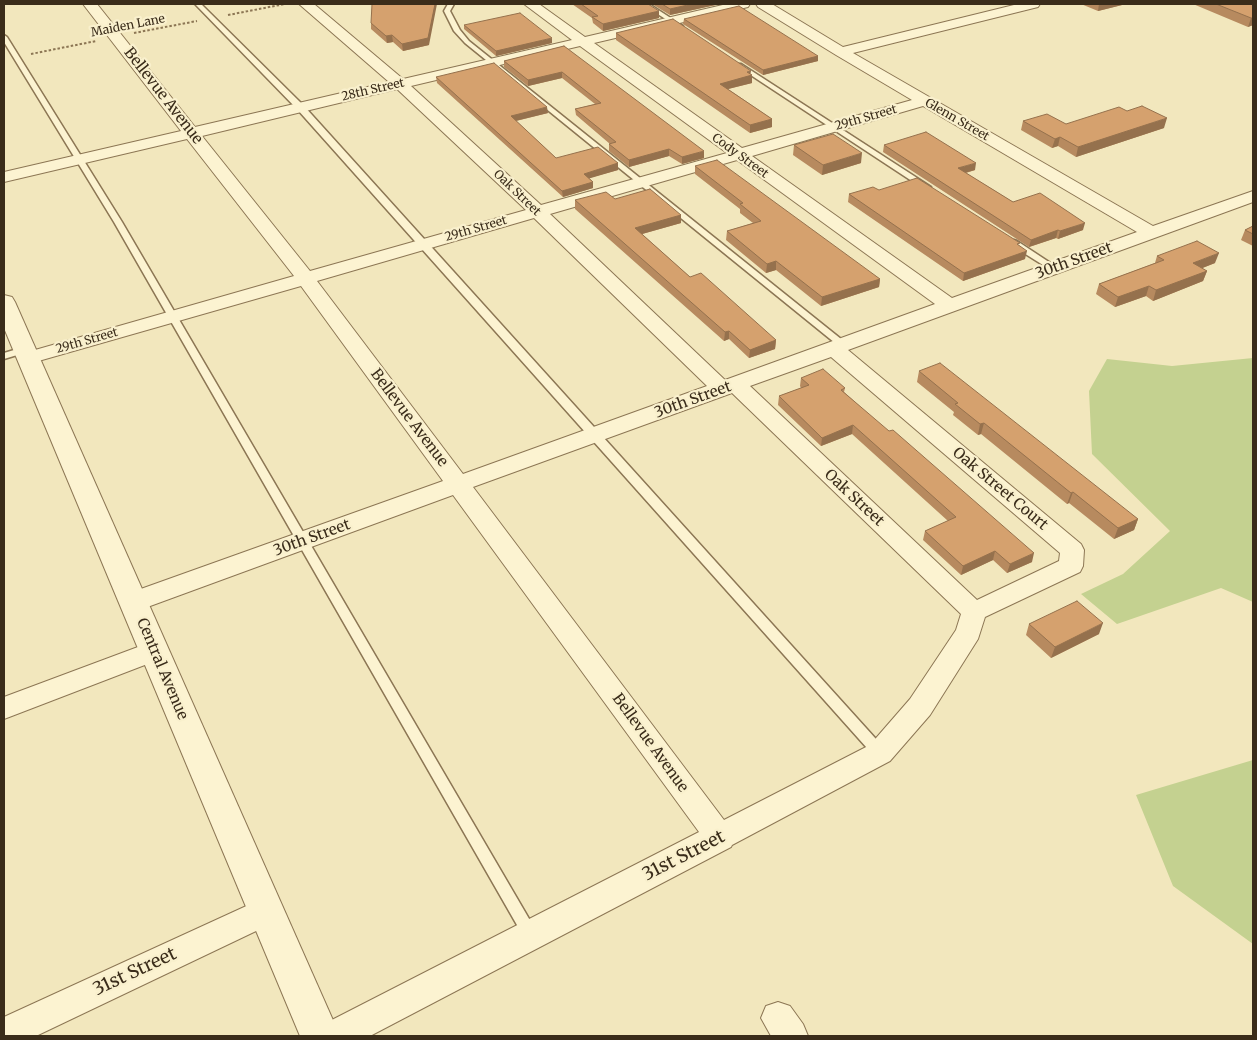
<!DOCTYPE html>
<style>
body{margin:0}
#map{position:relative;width:1257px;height:1040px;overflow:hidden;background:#f2e7bd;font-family:Merriweather,serif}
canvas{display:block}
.frame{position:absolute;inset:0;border:5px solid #3a2c1a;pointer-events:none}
</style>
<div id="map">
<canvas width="1257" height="1040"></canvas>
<div class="frame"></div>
</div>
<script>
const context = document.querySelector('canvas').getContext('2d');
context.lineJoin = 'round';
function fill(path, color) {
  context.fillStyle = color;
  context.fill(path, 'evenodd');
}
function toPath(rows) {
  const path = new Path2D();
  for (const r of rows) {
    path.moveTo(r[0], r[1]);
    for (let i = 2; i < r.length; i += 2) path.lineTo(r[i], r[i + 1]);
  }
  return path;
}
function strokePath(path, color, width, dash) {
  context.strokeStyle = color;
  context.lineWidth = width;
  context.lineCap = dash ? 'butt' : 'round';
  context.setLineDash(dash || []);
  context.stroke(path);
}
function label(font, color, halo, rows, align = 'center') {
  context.font = font + ' Merriweather,serif';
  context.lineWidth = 4.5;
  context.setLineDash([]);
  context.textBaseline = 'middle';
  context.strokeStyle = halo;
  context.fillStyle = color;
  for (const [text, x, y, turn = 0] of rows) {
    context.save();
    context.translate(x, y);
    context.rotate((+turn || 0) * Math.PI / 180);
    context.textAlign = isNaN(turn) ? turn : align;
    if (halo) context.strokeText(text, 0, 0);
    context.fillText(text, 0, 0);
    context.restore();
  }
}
const green = toPath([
 [1253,358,1253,602,1221,588,1117,624,1081,594,1123,574,1170,531,1092,454,1089,391,1107,359,1172,366],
 [1253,760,1253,944,1173,886,1136,795]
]);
const path = toPath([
 [228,15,285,4],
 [134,33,197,21],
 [31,54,96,41]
]);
const service = toPath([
 [195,4,201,4,303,105,885,749,887,753,885,757,880,758,875,757,297,109,195,4],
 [448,4,454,4,450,11,460,30,469,41,846,343,846,347,840,347,465,43,454,31,444,11,448,4],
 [642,4,649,4,683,26,678,27,642,4],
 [4,35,7,37,122,222,535,929,538,934,535,939,530,941,525,939,114,222,4,42,4,35],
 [737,64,741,64,931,187,924,189,737,66,737,64],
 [1014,240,1017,241,1058,268,1054,271,1051,270,1011,245,1010,243,1014,240],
 [24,347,27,348,29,350,27,352,4,359,4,353,24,347]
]);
const minor = toPath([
 [83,4,97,4,195,127,389,82,299,4,314,4,403,79,572,40,524,4,539,4,585,37,727,4,750,4,748,7,594,43,742,148,912,100,836,55,758,7,756,4,772,4,843,47,1018,4,1040,4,1038,7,853,53,1153,226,1253,191,1253,202,848,350,1081,544,1084,550,1083,566,1080,572,985,617,978,639,930,715,890,761,732,845,731,847,370,1036,319,1036,324,1024,699,832,453,495,142,609,133,611,124,609,120,602,124,595,443,481,301,286,28,364,21,362,18,358,21,354,294,276,187,139,4,182,4,172,181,131,83,4],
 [580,46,727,153,541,205,411,86,580,46],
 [397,89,526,210,310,271,202,136,397,89],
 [923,106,1137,232,952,298,752,156,923,106],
 [737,160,935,304,725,380,550,214,737,160],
 [534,218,707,386,463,474,317,281,534,218],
 [831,357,1060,553,1059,561,977,600,750,386,831,357],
 [732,393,961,614,956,630,910,699,870,745,724,820,473,487,732,393],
 [154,641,163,644,167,651,163,658,4,719,4,697,154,641],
 [266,897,277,901,282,911,277,921,36,1036,4,1036,4,1017,266,897],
 [778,1002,790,1006,803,1024,808,1036,771,1036,761,1018,766,1006,778,1002]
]);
const tertiary = toPath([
 [4,295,12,297,15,302,340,1036,300,1036,4,328,4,295]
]);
const wall = toPath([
 [572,4,648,4,659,18,603,31,593,23,592,18],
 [652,4,720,4,670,15],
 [1081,4,1126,4,1098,11],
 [1193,4,1253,4,1253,25,1248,27],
 [684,19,818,56,818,61,763,75,683,24],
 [371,23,429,45,403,51,393,42,387,43,371,29],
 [464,25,552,43,496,56,464,29],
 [616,33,750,74,752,83,728,89,772,119,772,127,750,133,616,40],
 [564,46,704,158,682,164,669,156,629,167,609,151,609,144,610,144,576,115,575,109,595,104,562,78,528,86,504,67,504,61],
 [436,77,548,113,516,121,556,158,618,163,618,170,589,178,593,182,593,188,563,197,437,83],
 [1127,111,1164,128,1076,157,1058,146,1052,148,1021,130,1023,121,1066,124],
 [794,145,861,163,822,175,793,155],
 [884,145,975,170,966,173,1013,202,1083,230,1058,239,1056,238,1029,247,883,152],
 [695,166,880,279,879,287,821,306,776,270,766,273,726,240,727,231,753,223,740,213,740,209,695,174],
 [879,190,1019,245,1025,259,963,281,848,202,849,194],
 [615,199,681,215,681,223,642,234,690,277,776,340,775,349,749,358,729,339,724,341,575,209,575,200],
 [1253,226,1253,246,1241,240,1245,230],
 [1157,256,1215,263,1202,268,1207,271,1203,281,1153,301,1146,296,1115,307,1096,294,1099,284,1155,263],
 [919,371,1138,519,1134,530,1114,539,1069,503,1067,504,981,434,978,435,953,415,954,412,917,382],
 [801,378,845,388,844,392,1032,562,1007,573,993,560,961,575,923,540,925,531,948,521,852,434,821,446,778,405,779,396,801,388,800,386],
 [1029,624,1099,634,1051,658,1026,635]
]);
const shadedWall = toPath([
 [435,4,437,4,429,45,403,51,402,44],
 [692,4,720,4,670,15,670,9],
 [1099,4,1126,4,1098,11],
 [659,11,659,18,603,31,603,24],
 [1251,18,1253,18,1253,25,1248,27],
 [392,35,393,42,387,43,386,36],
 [552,38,552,43,496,56,496,51],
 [818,56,818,61,763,75,763,70],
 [751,71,750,76,752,75,752,83,720,91,720,84],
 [562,72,562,78,528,86,528,80],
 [547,107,548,113,511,122,511,116],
 [1167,118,1164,128,1076,157,1078,147],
 [772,119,772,127,750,133,750,125],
 [1060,137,1058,146,1052,148,1055,139],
 [669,149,669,156,629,167,629,160],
 [704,151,704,158,682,164,682,157],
 [862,153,861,163,822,175,823,165],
 [618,163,618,170,584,180,584,174],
 [976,163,975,170,957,175,958,168],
 [593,182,593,188,563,197,562,191],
 [681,215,681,223,635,236,635,228],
 [1085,223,1083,230,1058,239,1060,231],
 [1058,230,1056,238,1029,247,1031,240],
 [1027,251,1025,259,963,281,964,273],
 [1219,253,1215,263,1190,273,1193,263],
 [776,261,776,270,766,273,767,264],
 [1207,271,1203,281,1153,301,1156,290],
 [880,279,879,287,821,306,822,297],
 [1149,286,1146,296,1115,307,1118,297],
 [729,331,729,339,724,341,725,332],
 [776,340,775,349,749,358,750,350],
 [984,423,981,434,978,435,980,424],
 [853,425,852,434,821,446,822,438],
 [1073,492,1069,503,1067,504,1071,493],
 [1138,519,1134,530,1114,539,1118,528],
 [995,551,993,560,961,575,963,566],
 [1034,553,1032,562,1007,573,1010,564],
 [1103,623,1099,634,1051,658,1055,647]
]);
const building = toPath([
 [372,4,435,4,428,38,402,44,392,35,386,36,371,23,372,4],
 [581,4,648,4,659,11,603,24,592,17,598,16,581,4],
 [662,4,692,4,670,9,662,4],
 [1216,4,1253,4,1253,18,1251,18,1216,4],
 [739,6,818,56,763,70,684,19,739,6],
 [520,13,552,38,496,51,464,25,520,13],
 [673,19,751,71,747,72,752,75,720,84,772,119,750,125,616,33,673,19],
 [564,46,704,151,682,157,669,149,629,160,609,144,616,142,575,109,601,103,562,72,528,80,504,61,564,46],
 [494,63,547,107,511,116,556,158,598,147,618,163,584,174,593,182,562,191,436,77,494,63],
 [1142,106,1167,118,1078,147,1060,137,1055,139,1023,121,1047,114,1066,124,1119,107,1127,111,1142,106],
 [926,132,976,163,958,168,1013,202,1040,193,1085,223,1060,231,1058,230,1031,240,884,145,926,132],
 [833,134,862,153,823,165,794,145,833,134],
 [717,160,880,279,822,297,776,261,767,264,727,231,761,221,740,204,743,203,695,166,717,160],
 [917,178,1020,243,1017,244,1027,251,964,273,849,194,873,187,879,190,917,178],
 [650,189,681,215,635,228,690,277,701,273,776,340,750,350,729,331,725,332,575,200,606,192,615,199,650,189],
 [1253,226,1253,234,1245,230,1253,226],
 [1197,241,1219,253,1193,263,1207,271,1156,290,1149,286,1118,297,1099,284,1164,260,1157,256,1197,241],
 [940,363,1138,519,1118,528,1073,492,1071,493,984,423,980,424,955,404,958,403,919,371,940,363],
 [823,369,845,388,841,390,889,431,893,430,1034,553,1010,564,995,551,963,566,925,531,956,517,853,425,822,438,779,396,809,385,801,378,823,369],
 [1077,601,1103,623,1055,647,1029,624,1077,601]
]);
const farStreetnames = [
 ["Maiden Lane",128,26,-11],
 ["28th Street",373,90,-13],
 ["29th Street",866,118,-16],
 ["Glenn Street",957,120,30],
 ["Cody Street",740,156,36],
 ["Oak Street",517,193,44],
 ["29th Street",476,229,-16],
 ["29th Street",87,341,-16]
];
const streetNames = [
 ["Bellevue Avenue",163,96,52],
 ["30th Street",1074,261,-20],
 ["30th Street",693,400,-20],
 ["Bellevue Avenue",409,418,53],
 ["Oak Street Court",1000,489,40],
 ["Oak Street",854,498,43],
 ["30th Street",312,538,-20],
 ["Central Avenue",162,669,67],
 ["Bellevue Avenue",650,743,54]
];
const nearStreetnames = [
 ["31st Street",684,856,-27],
 ["31st Street",135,972,-25]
];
fill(green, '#c4d190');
strokePath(service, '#8c7654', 3);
strokePath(minor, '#8c7654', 2);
strokePath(tertiary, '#8c7654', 2);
strokePath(path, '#8c7654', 2, [2.5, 2]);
fill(service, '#fcf3d1');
fill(minor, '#fcf3d1');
fill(tertiary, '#fcf3d1');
fill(wall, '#b78a5f');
fill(shadedWall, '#95714d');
fill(building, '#d5a16e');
strokePath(building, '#95714d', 1);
label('12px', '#3a2c1a', '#f9f0cd', farStreetnames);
label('15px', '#3a2c1a', '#f9f0cd', streetNames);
label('18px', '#3a2c1a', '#f9f0cd', nearStreetnames);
</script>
